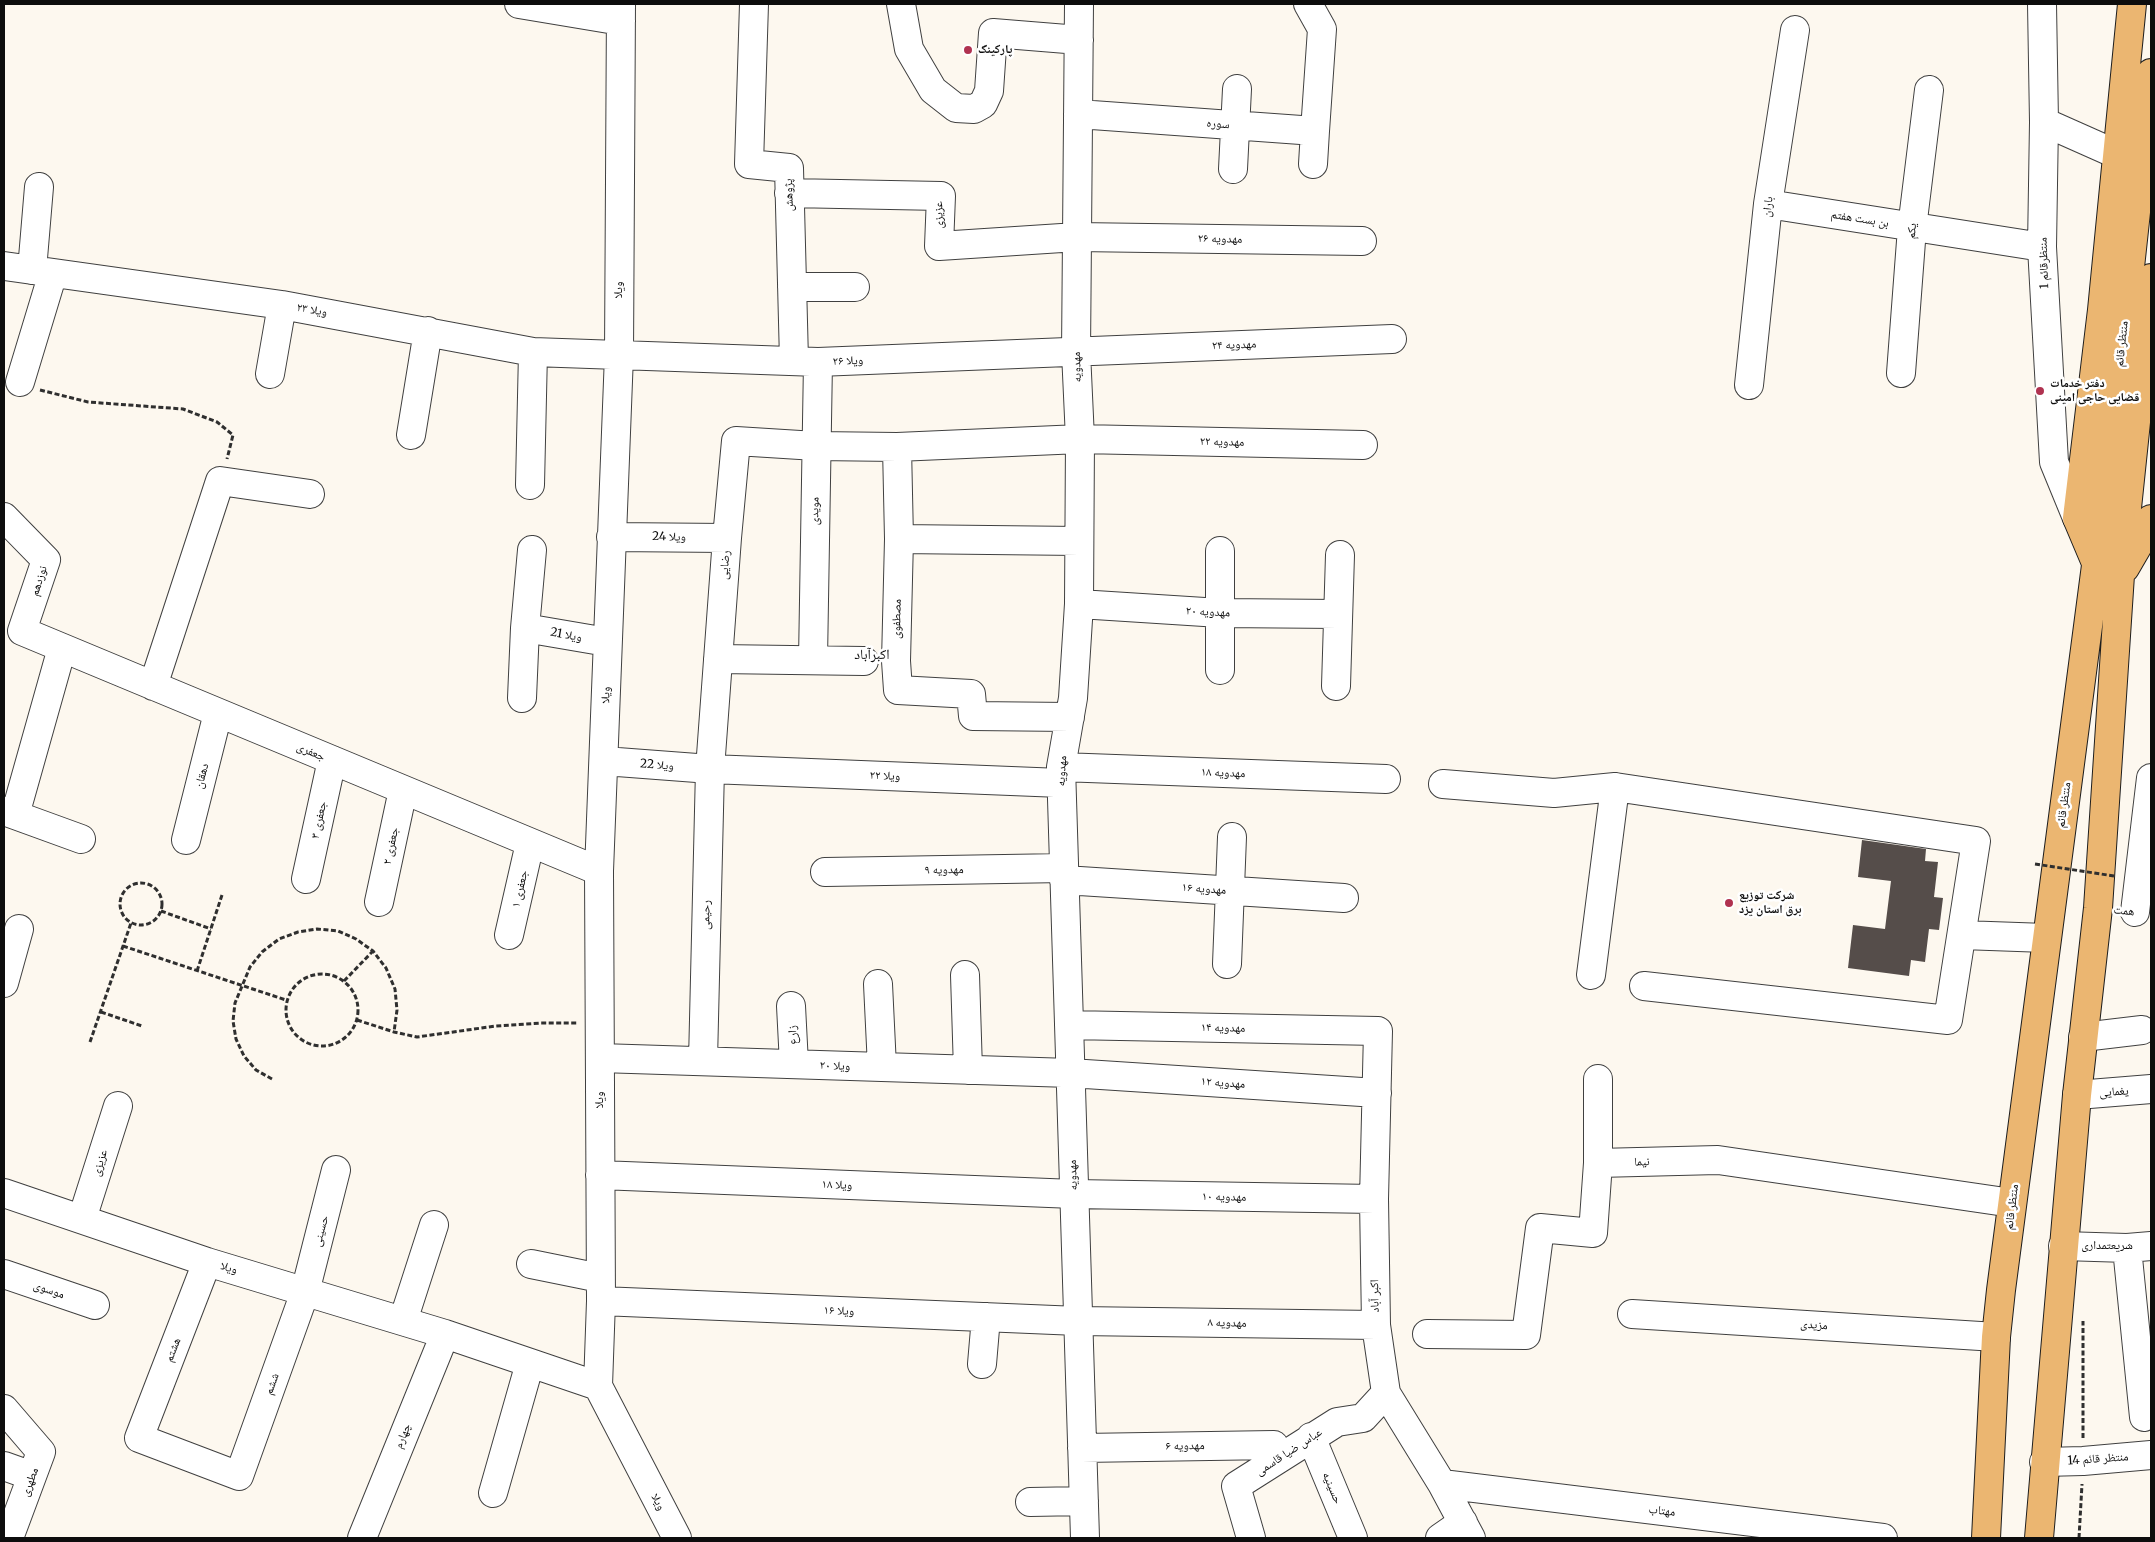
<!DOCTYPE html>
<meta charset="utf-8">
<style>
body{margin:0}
#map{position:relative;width:2155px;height:1542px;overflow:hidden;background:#fdf8ef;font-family:Merriweather,serif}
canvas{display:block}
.frame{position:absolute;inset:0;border:5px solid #0d0d0d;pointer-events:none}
</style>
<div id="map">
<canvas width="2155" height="1542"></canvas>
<div class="frame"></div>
</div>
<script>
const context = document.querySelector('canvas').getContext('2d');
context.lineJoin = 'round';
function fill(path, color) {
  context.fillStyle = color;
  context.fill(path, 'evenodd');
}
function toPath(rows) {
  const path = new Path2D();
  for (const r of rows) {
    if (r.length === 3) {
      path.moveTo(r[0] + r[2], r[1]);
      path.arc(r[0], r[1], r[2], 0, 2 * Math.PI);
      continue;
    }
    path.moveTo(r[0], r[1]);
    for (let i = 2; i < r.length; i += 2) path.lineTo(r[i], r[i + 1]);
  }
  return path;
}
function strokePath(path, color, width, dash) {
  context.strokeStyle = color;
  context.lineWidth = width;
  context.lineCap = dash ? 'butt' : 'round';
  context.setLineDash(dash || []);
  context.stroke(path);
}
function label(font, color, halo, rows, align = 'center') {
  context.font = font + ' Merriweather,"Noto Naskh Arabic",serif';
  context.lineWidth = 5;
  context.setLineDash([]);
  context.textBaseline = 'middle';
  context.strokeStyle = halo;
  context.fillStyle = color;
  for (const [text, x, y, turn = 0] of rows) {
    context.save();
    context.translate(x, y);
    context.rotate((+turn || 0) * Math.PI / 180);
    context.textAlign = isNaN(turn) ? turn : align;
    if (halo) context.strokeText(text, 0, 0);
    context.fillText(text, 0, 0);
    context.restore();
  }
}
const building = toPath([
 [1862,840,1926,849,1925,861,1938,862,1934,897,1943,898,1939,930,1929,929,1925,962,1911,960,1909,976,1848,968,1853,925,1885,929,1891,881,1858,877]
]);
const path = toPath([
 [40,390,88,402,183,409,217,422,233,435,227,459],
 [141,904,21],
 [161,911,211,929],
 [123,946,286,1000],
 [197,971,222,895],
 [322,1010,36],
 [344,981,373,951],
 [101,1012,142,1026],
 [357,1020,394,1032,417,1037,496,1026,541,1023,577,1023],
 [90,1042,131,923],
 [272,1079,256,1070,244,1056,236,1039,233,1021,235,1003,250,967,262,952,279,939,298,932,317,929,338,931,356,939,373,951,386,968,395,989,397,1010,394,1032],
 [2083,1438,2083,1321],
 [2079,1538,2082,1484]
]);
const minor = toPath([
 [519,4,621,21],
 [621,4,619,355,599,871,601,1301,598,1386,677,1538],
 [754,4,749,164,789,168,794,360],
 [901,4,909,49,933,90,956,108,974,109,983,104,989,91,993,33,1079,40],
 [1079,4,1076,352,1080,439,1079,604,1073,698,1061,767,1085,1538],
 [2042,4,2044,122,2042,247,2054,462,2077,518],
 [1078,114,1315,131,1322,29,1308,4],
 [2044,122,2116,154],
 [1313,164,1315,131],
 [1233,169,1237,89],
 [789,193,941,196,939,246,1077,237,1362,241],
 [1768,204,2042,247],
 [4,266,282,305,533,352,818,362,1392,339],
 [32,270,39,187],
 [792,287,855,287],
 [1901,373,1912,228,1929,90],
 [270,374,282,305],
 [20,382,53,273],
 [1749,385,1768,204,1795,30],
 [411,435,428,331],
 [897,447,899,539,896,661,898,690,971,694,973,716,1070,717],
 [530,485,533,352],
 [4,517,46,560,22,631,599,871],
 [611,537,727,538],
 [899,539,1079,541],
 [1079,604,1220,613,1338,614],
 [525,628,607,642],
 [718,659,864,661],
 [813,660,818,362],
 [1220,670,1220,551],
 [153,686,220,481,310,494],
 [1336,686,1340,555],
 [522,698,525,628,532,550],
 [604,761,710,769,1061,783],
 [1061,767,1386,779],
 [1443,784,1554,793,1615,787,1976,841,1948,1020,1644,986],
 [4,811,81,839],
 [15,815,62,648],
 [186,840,218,713],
 [825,872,1064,868],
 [306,879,332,760],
 [1064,880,1344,898],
 [379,902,403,790],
 [2135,912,2151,778],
 [509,935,530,843],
 [1962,935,2046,938],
 [1227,964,1232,837],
 [965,975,968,1070],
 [1591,975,1615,787],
 [4,983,19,929],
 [878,984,882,1067],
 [791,1006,794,1064],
 [1069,1025,1378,1031,1374,1199,1376,1325,1386,1393,1442,1484,1471,1538],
 [2083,1037,2142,1030],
 [600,1058,1070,1073,1377,1093],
 [703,1061,710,769,727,538,736,441,816,446,897,447,1080,439,1363,445],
 [2077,1095,2151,1089],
 [1598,1163,1598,1079],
 [600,1175,1074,1194,1374,1199],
 [4,1193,207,1262,445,1334,598,1386],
 [82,1219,118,1106],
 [2063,1246,2127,1248,2151,1246],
 [2127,1248,2144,1417],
 [207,1262,139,1438,239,1476,305,1292,336,1170],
 [531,1264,600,1278],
 [4,1274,95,1305],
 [601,1301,1078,1321,1376,1325],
 [1632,1314,1996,1337],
 [403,1321,434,1225],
 [1427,1334,1526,1335,1540,1228,1593,1233,1598,1163,1718,1160,2012,1203],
 [982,1364,986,1317],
 [4,1409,41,1452,9,1538],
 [1311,1437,1353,1538],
 [1082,1448,1274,1445,1279,1457],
 [2044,1462,2083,1461,2151,1455],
 [4,1466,32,1476],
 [1442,1484,1883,1538],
 [493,1493,530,1363],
 [1030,1502,1084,1501],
 [362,1538,445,1334],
 [1251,1538,1236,1486,1337,1422,1363,1418,1386,1393],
 [1440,1538,1463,1522]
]);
const major = toPath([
 [2096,563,2077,518,2102,310,2132,4],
 [2125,568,2150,525,2151,519],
 [1986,1538,1996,1337,2001,1290,2106,489,2151,73],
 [2039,1538,2077,1095,2098,908,2120,575,2151,278]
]);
const pathBridge = toPath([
 [2035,864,2114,876]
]);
const markers = [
 [968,50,5,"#b03250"],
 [2040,391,5,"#b03250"],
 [1729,903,5,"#b03250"]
];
const poiNames = [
 ["پارکینگ",978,50],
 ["دفتر خدمات",2050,384],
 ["قضایی حاجی امینی",2050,398],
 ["شرکت توزیع",1739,896],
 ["برق استان یزد",1739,910]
];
const streetNames = [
 ["سوره",1218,124,4],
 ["پژوهش",789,195,-92],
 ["باران",1768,207,-83],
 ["عزیزی",939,215,-91],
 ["بن بست هفتم",1860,219,9],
 ["یکم",1912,231,-85],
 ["مهدویه ۲۶",1220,239,1],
 ["منتظرقائم 1",2044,263,-92],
 ["ویلا",619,290,-90],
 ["ویلا ۲۳",312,310,10],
 ["منتظر قائم",2122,344,-84],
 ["مهدویه ۲۴",1234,345,-2],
 ["ویلا ۲۶",848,361,-2],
 ["مهدویه",1077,367,-92],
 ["مهدویه ۲۲",1222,442,1],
 ["مویدی",815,511,-89],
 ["ویلا 24",669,537,1],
 ["رضایی",725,565,-86],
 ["نوزدهم",39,581,-72],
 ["مهدویه ۲۰",1208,612,3],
 ["مصطفوی",897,619,-89],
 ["ویلا 21",566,635,10],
 ["ویلا",606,695,-88],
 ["جعفری",311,752,23],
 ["ویلا 22",657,765,4],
 ["مهدویه",1062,771,-87],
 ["مهدویه ۱۸",1223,773,2],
 ["دهقان",202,776,-76],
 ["ویلا ۲۲",885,776,2],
 ["منتظر قائم",2064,805,-82],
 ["جعفری ۳",319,820,-78],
 ["جعفری ۲",391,846,-78],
 ["مهدویه ۹",944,870,-1],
 ["جعفری ۱",520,889,-77],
 ["مهدویه ۱۶",1204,889,4],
 ["همت",2124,911,6],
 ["رحیمی",706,915,-89],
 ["مهدویه ۱۴",1223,1028,1],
 ["زارع",793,1035,-93],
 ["ویلا ۲۰",835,1066,2],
 ["مهدویه ۱۲",1223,1083,4],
 ["یغمایی",2114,1092,-4],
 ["ویلا",600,1100,-90],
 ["نیما",1642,1162,-2],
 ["عزیزی",100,1163,-73],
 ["مهدویه",1073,1175,-92],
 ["ویلا ۱۸",837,1185,2],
 ["مهدویه ۱۰",1224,1197,1],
 ["منتظر قائم",2012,1207,-83],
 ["حسینی",321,1231,-75],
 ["شریعتمداری",2107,1246],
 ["ویلا",229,1268,17],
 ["موسوی",49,1290,19],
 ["اکبر آباد",1375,1296,-91],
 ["ویلا ۱۶",839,1311,2],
 ["مهدویه ۸",1227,1323,1],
 ["مزیدی",1814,1325,4],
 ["هشتم",173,1350,-69],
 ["ششم",272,1384,-70],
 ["چهارم",403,1436,-68],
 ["مهدویه ۶",1185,1446,-1],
 ["عباس ضیا قاسمی",1289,1452,-33],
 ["منتظر قائم 14",2098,1459,-4],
 ["مطهری",30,1482,-69],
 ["حسینیه",1332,1488,67],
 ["ویلا",658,1502,62],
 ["مهتاب",1662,1511,7]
];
const neighbourhoodNames = [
 ["اکبرآباد",872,655]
];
fill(building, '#554d4a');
strokePath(minor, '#404040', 30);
strokePath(major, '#1e1e1e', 30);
strokePath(path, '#2f2f2f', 3, [5, 2.5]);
strokePath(minor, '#fff', 28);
strokePath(major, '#ebb671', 28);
strokePath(pathBridge, '#2f2f2f', 3, [5, 2.5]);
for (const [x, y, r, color] of markers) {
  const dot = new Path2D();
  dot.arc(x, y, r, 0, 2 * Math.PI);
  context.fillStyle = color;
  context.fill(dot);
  strokePath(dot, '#fff', 2);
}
label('bold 12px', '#0d0d0d', '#fff', poiNames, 'left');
label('12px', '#0d0d0d', '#fff', streetNames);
label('14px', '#0d0d0d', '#fff', neighbourhoodNames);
</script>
